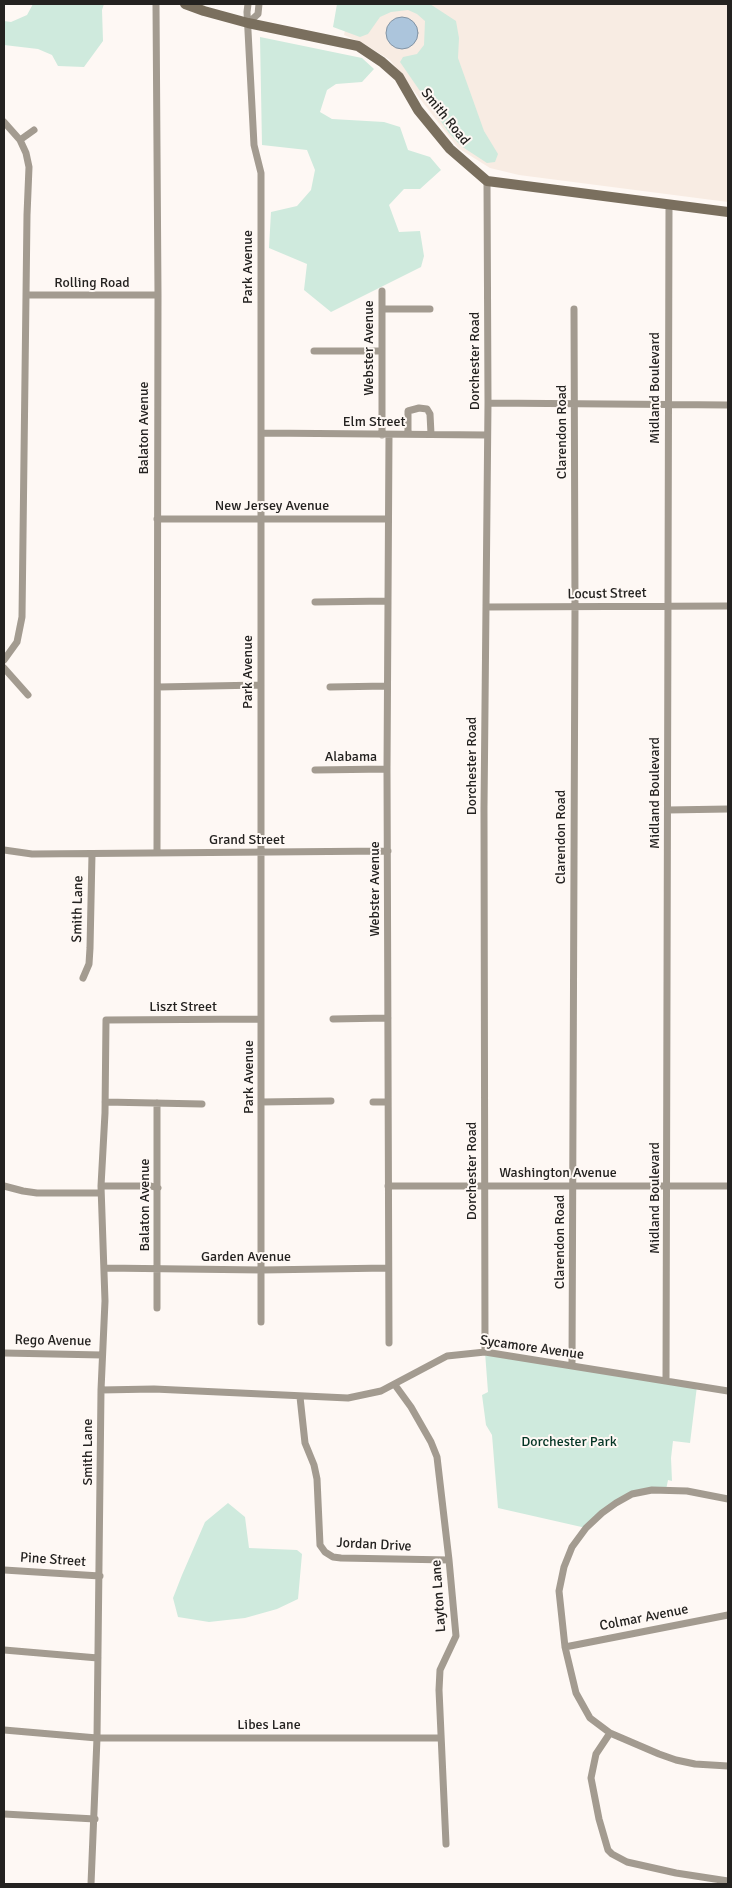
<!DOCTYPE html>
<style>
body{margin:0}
#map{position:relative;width:732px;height:1888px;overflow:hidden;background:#fef8f4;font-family:Signika,sans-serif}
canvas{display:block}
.frame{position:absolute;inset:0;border:5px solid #242220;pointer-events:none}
</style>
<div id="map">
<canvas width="732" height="1888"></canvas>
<div class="frame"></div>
</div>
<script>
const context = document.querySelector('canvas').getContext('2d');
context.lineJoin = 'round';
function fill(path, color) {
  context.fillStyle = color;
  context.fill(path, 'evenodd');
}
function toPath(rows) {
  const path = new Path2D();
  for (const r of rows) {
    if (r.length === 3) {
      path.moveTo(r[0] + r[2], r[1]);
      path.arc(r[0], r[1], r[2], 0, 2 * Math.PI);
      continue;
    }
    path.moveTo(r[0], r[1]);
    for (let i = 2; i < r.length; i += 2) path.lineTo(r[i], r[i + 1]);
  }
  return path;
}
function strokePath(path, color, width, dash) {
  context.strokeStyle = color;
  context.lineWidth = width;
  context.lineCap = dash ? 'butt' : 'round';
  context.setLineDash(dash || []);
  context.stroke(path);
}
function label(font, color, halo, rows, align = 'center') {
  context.font = font + ' Signika,sans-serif';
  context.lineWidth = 4;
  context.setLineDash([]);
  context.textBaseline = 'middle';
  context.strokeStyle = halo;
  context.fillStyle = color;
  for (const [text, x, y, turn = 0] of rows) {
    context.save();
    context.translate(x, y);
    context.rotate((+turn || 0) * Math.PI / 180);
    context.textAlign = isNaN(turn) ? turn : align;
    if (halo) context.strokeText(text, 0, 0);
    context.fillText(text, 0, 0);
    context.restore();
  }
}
const built = toPath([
 [351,4,728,4,728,202,519,175,490,168,458,148,390,60,364,44,344,35]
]);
const green = toPath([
 [33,4,104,4,102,10,103,41,84,67,58,66,52,55,38,49,4,45,4,21,11,22,27,15],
 [337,4,430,4,456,21,459,38,458,58,484,131,498,154,495,162,487,163,461,146,449,133,400,62,403,57,417,54,424,45,425,21,417,14,408,10,391,12,380,17,368,34,360,37,333,27],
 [260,37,362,58,374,69,362,82,336,84,327,90,320,112,332,119,384,122,400,127,408,150,430,157,441,170,420,189,404,189,389,205,399,232,420,231,424,256,421,267,331,312,304,290,307,264,269,248,271,212,297,206,311,190,315,170,307,150,262,145],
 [485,1352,697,1386,690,1443,673,1441,671,1458,672,1481,668,1480,666,1490,632,1495,586,1528,498,1508,492,1435,486,1425,482,1395,488,1392],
 [228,1503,245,1517,249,1548,297,1550,302,1554,298,1599,277,1609,245,1618,209,1622,178,1617,173,1598,182,1575,205,1522]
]);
const water = toPath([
 [402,33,16]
]);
const street = toPath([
 [156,4,158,295,157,853],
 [248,4,247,12,254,145,261,173,261,1322],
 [248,23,258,14,259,4],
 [4,122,20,140,26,153,29,167,27,215,22,617,17,642,4,660],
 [20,140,34,130],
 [382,291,382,435],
 [27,295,158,295],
 [382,309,430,309],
 [314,351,382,351],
 [488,403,728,405],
 [261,433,487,435],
 [408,434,408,411,419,408,427,409,430,414,431,434],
 [389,435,387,769,389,1343],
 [157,519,388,519],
 [315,602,388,601],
 [486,607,728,606],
 [4,668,28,695],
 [158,687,261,685],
 [330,687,387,686],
 [315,770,387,769],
 [668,810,728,809],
 [4,850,32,854,388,851],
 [83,978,89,964,90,948,92,854],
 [333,1019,388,1018],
 [105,1102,202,1104],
 [261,1102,331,1101],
 [373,1102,388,1102],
 [4,1186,23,1191,37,1193,101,1193],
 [101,1186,151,1186,158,1188],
 [388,1186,728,1186],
 [104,1268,262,1270,388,1268],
 [157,1308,157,1103],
 [485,1352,484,808,488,403,487,181],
 [4,1353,102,1355],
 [572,1366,575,607,574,309],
 [666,1381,669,206],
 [395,1385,411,1407,431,1442,437,1457,449,1560,456,1636,440,1670,439,1690,446,1844],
 [101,1390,154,1389,348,1398,381,1391,447,1356,485,1352,728,1391],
 [300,1397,305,1443,314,1465,317,1479,320,1545,325,1552,333,1557,341,1558,449,1560],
 [728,1499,687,1491,652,1490,632,1494,616,1503,602,1513,586,1528,572,1547,564,1567,559,1591,565,1647,576,1693,590,1718,610,1733,659,1754,676,1760,695,1764,728,1766],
 [4,1570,100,1576],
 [565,1647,728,1615],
 [4,1650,98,1658],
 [4,1730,97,1738,440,1738],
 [610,1733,596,1754,591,1778,599,1819,608,1850,612,1854,627,1862,676,1873,728,1881],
 [4,1814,95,1819],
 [91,1884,97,1738,101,1390,105,1301,101,1186,105,1113,106,1020,261,1019]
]);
const secondary = toPath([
 [185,4,204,11,248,23,358,46,382,62,399,77,418,110,450,149,487,181,728,212]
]);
const streetNames = [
 ["Smith Road",445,117,51],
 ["Park Avenue",248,267,-90],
 ["Rolling Road",92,283],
 ["Webster Avenue",369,348,-90],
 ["Dorchester Road",475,361,-90],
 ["Midland Boulevard",655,388,-90],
 ["Elm Street",374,422],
 ["Balaton Avenue",144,428,-90],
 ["Clarendon Road",562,432,-90],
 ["New Jersey Avenue",272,506],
 ["Locust Street",607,594,-1],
 ["Park Avenue",248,672,-90],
 ["Alabama",351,757],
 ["Dorchester Road",472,766,-90],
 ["Midland Boulevard",655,793,-90],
 ["Clarendon Road",561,837,-90],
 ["Grand Street",247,840],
 ["Webster Avenue",375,889,-90],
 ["Smith Lane",78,909,-89],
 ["Liszt Street",183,1007],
 ["Park Avenue",249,1077,-90],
 ["Dorchester Road",472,1171,-90],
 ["Washington Avenue",558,1173],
 ["Midland Boulevard",655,1198,-90],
 ["Balaton Avenue",145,1205,-90],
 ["Clarendon Road",560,1242,-90],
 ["Garden Avenue",246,1257],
 ["Rego Avenue",53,1341,1],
 ["Sycamore Avenue",532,1348,8],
 ["Smith Lane",88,1452,-90],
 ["Jordan Drive",374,1545,3],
 ["Pine Street",53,1560,4],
 ["Layton Lane",439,1596,-94],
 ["Colmar Avenue",644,1618,-11],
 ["Libes Lane",269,1725]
];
const parkNames = [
 ["Dorchester Park",569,1442]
];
fill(built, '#f8ece3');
fill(green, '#cfeadd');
fill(water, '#acc5dc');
strokePath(water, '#8394a4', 1);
strokePath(street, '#a39b90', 7);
strokePath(secondary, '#7a6f5e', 10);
label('14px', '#242220', '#fef8f4', streetNames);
label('14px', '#053525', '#fef8f4', parkNames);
</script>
